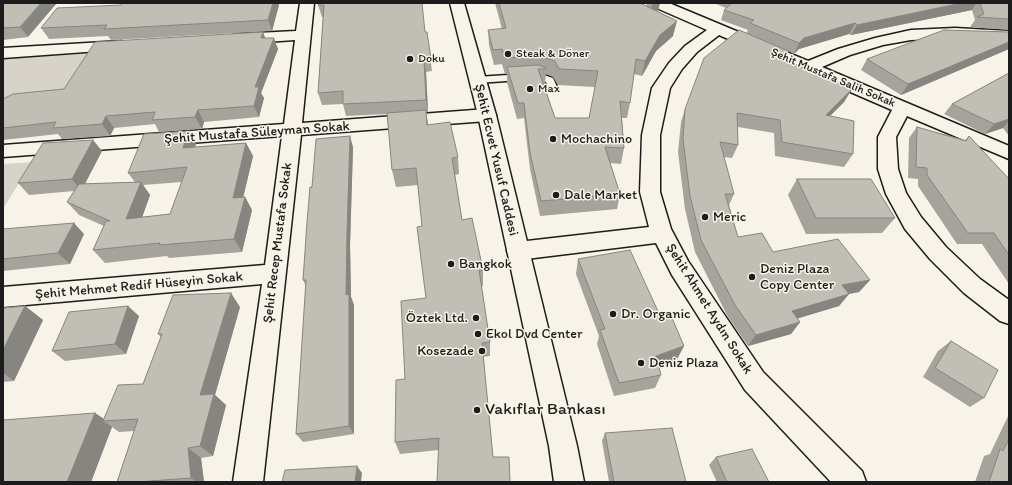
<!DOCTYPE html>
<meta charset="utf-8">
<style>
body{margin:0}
#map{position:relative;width:1012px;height:485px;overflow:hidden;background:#f7f3e8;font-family:Itim,sans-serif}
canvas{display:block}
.frame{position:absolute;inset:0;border:4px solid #1c1c1c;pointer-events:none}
</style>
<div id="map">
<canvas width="1012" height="485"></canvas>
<div class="frame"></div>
</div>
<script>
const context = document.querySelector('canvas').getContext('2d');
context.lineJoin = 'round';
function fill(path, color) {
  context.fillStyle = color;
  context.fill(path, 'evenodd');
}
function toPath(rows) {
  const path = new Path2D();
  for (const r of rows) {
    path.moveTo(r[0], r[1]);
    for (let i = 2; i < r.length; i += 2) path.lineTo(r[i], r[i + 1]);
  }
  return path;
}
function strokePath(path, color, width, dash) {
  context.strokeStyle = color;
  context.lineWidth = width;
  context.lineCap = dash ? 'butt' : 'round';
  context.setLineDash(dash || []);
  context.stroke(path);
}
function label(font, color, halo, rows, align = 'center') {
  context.font = font + ' Itim,sans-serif';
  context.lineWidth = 3;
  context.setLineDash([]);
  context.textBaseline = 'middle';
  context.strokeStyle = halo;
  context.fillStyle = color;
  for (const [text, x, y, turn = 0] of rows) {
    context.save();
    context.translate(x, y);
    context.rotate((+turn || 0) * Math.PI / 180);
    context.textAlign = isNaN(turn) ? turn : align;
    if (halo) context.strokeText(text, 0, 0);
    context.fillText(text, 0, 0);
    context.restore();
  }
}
const green = toPath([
 [93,53,66,96,3,100,3,59],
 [32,162,3,209,3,164]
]);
const lane = toPath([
 [538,73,553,78,558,89,556,91,550,91,546,82,537,79,477,83,472,80,477,77,538,73]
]);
const street = toPath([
 [300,3,314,3,302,123,487,109,493,111,496,115,493,119,487,121,301,135,263,482,233,482,262,284,3,307,3,287,265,265,282,136,3,157,3,145,284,124,295,40,236,44,231,42,228,39,231,36,236,34,296,31,300,3],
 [650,3,669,3,808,61,838,49,875,38,911,30,955,28,1009,31,1009,41,955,38,911,40,883,45,850,55,822,67,1009,146,1009,159,907,116,896,137,898,169,906,193,921,217,946,247,980,279,1009,300,1009,324,1000,321,964,293,930,259,905,229,886,194,878,169,878,137,892,110,719,35,697,52,682,69,670,88,660,135,660,192,671,229,688,261,763,372,862,471,866,482,831,482,745,390,672,275,656,243,518,260,510,257,507,251,510,245,518,242,649,227,640,192,642,135,652,88,669,63,685,46,707,30,652,6,650,3],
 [121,41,127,43,129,46,127,49,3,58,3,48,121,41]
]);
const primary = toPath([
 [450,3,464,3,496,115,577,446,584,482,554,482,549,446,478,115,450,3]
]);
const wall = toPath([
 [3,3,28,37,3,40],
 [319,3,425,32,427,32,432,71,426,72,428,112,426,112,428,124,458,157,459,174,455,175,462,220,483,270,483,286,481,286,490,342,490,356,483,357,493,457,510,482,439,450,400,454,395,442,405,379,426,298,422,226,418,185,396,187,392,170,388,114,346,116,343,104,322,105,318,93,323,17,322,17,318,5],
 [495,3,640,3,647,6,646,3,660,3,658,10,657,11,673,36,656,51,642,76,634,74,630,103,627,118,622,118,624,148,621,164,610,163,620,194,617,209,540,216,530,169,524,118,517,119,507,82,507,74,505,74,502,64,494,65,489,45,488,30,502,29],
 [546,74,553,77,558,85,595,87,589,118,555,118,544,84,545,84],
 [714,3,1009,3,1009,30,970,27,975,20,972,10,851,35,849,34,799,49,794,54,788,51,785,60,852,89,844,102,830,116,853,154,844,167,775,156,774,133,738,127,738,145,732,158,724,157,734,194,729,205,738,237,773,252,870,280,859,292,849,294,839,306,797,318,800,322,791,334,748,346,728,317,695,252,685,209,678,152,681,122,685,109,746,34,748,30,721,20,724,10,726,8],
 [279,5,272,31,111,40,108,36,49,39,41,28],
 [1009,32,1009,49,901,95,861,70,867,59],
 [265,38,278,49,261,93,264,98,259,117,204,122,202,129,159,132,155,124,114,128,110,136,62,139,58,134,3,140,3,99,64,89],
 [1009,73,1009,136,1003,128,985,134,944,114,952,104],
 [917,127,965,140,969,136,1009,179,1009,284,982,244,957,244,918,186,918,179,908,178,909,138],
 [189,131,196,144,195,147,246,143,253,156,243,197,245,197,252,210,242,252,169,258,167,256,105,263,93,250,104,226,79,215,67,202,74,191,29,195,18,183,102,151,85,184,135,182,128,173],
 [182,182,170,214,142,217,150,195,143,185],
 [353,147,350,245,351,297,354,305,354,434,303,442,296,434,306,286,303,280,312,187],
 [797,179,895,218,882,233,806,234,788,195],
 [3,229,84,234,70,264,3,271],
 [578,259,662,320,684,346,677,359,659,366,661,375,655,388,614,396,597,344,599,336,576,274],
 [25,306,43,320,14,381,3,382,3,308],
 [240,307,215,395,226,405,213,456,201,458,204,482,117,482,134,431,119,432,112,427,91,482,3,482,95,413,104,419,143,384,161,337,158,334],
 [139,316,126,354,65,361,52,351],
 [951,341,984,398,970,407,923,377,938,351],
 [1009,414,1009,482,975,482,984,456,990,454],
 [605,433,686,482,609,482,602,441],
 [716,457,769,482,717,482,709,465]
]);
const shadedWall = toPath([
 [41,3,57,3,28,37,20,27],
 [273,3,278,3,279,5,272,31,268,20],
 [656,3,660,3,658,10,650,15,652,5],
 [962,3,976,3,972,10,851,35,857,25],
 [677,21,673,36,656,51,642,76,645,61,660,35],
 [855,23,849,34,799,49,794,54,799,43,804,38],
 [263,32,267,43,261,38],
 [274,38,278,49,261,93,264,98,259,117,254,106,255,87],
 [1009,42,1009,49,901,95,908,84],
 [788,51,783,64,781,58],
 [424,60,426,72,428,112,426,100],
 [852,89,844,102,818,128,826,115],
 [198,110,204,122,202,129,195,117],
 [426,110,428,127,427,125],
 [106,116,114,128,110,136,102,124],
 [1009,119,1009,121,1003,128,985,134,994,124],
 [189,131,196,144,191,161,183,148],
 [350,136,353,147,350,245,351,297,354,305,354,434,349,426,346,295,347,234],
 [93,140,102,151,81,191,72,179],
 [246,143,253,156,240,211,233,198],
 [141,182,150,195,137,232,126,219],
 [245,197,252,210,242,252,234,239],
 [74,223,84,234,70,264,58,253],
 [870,280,859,292,832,297,842,285],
 [231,293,240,307,215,395,226,405,213,456,200,446,200,395],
 [849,294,839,306,783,323,792,311],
 [25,306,43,320,14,381,3,373,3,350],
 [128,306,139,316,126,354,115,344],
 [800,322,791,334,748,346,756,335],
 [684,346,677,359,650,369,656,356],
 [95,413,107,421,103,421,112,427,91,482,67,482],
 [188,448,201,458,204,482,197,482,191,478],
 [357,466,362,473,361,482,355,482]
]);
const building = toPath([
 [3,3,41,3,20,27,3,28,3,3],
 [122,3,273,3,268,20,104,29,107,25,41,28,57,8,121,5,122,3],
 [319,3,422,3,425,32,427,32,431,59,424,60,426,100,343,104,343,91,318,93,324,5,318,5,319,3],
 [499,3,640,3,677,21,660,35,645,61,636,59,630,103,620,101,624,148,605,147,620,194,541,201,530,153,524,103,518,103,507,67,538,65,546,68,546,69,538,69,555,118,589,118,598,71,559,69,555,61,539,56,505,58,502,49,493,50,488,30,506,28,499,3],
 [732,3,962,3,857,25,855,23,804,38,799,43,750,23,754,20,724,10,732,3],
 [980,3,1009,3,1009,19,977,17,984,14,980,3],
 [739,30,788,51,781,58,852,89,826,115,854,121,853,154,782,142,780,120,737,113,738,145,720,142,734,194,725,194,738,237,762,233,773,252,838,239,870,280,842,285,849,294,792,311,800,322,756,335,735,305,701,240,690,196,683,139,685,109,704,58,739,30],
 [944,30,1009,32,1009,42,908,84,867,59,944,30],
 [263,32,261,38,274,38,255,87,259,87,254,106,198,110,195,117,152,120,155,112,106,116,102,124,53,128,56,122,3,128,3,99,13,94,64,89,95,42,263,32],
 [1009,73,1009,119,994,124,952,104,1009,73],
 [426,110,427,125,450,122,458,157,452,158,462,220,472,218,483,270,479,270,490,342,482,343,493,457,509,457,510,482,437,482,439,438,395,442,396,380,405,379,401,301,426,298,417,227,422,226,416,168,392,170,387,113,426,110],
 [917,127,966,141,969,136,1009,179,1009,255,994,233,968,233,927,175,927,168,916,167,917,127],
 [189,131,183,148,246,143,233,198,245,197,234,239,159,245,160,243,93,250,106,221,110,221,67,202,79,184,141,182,126,219,170,214,187,167,128,173,144,134,189,131],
 [350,136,347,234,346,295,349,294,349,426,296,434,306,280,303,280,307,222,310,187,312,187,316,139,350,136],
 [93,140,72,179,18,183,43,143,93,140],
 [797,179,871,179,895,218,816,218,797,179],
 [74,223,58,253,3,259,3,229,74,223],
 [630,250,662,320,672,318,684,346,656,356,661,375,619,383,600,330,605,329,578,259,630,250],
 [231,293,200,395,214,394,200,446,188,448,191,478,136,482,117,482,138,419,103,421,118,385,143,384,162,334,158,334,173,295,231,293],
 [25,306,3,350,3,308,25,306],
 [128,306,115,344,52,351,69,312,128,306],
 [951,341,998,370,984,398,935,368,951,341],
 [95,413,67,482,3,482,3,420,95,413],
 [672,428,686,482,614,482,605,433,672,428],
 [1009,439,1009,482,989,482,1000,449,1003,451,1009,439],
 [752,449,769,482,727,482,716,457,752,449],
 [357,466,355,482,282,482,285,470,357,466]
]);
const markers = [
 [508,54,4,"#1c1c1c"],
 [410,59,4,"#1c1c1c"],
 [530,89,4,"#1c1c1c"],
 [553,139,4,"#1c1c1c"],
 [556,195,4,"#1c1c1c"],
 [705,217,4,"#1c1c1c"],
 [451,264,4,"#1c1c1c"],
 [752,277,4,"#1c1c1c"],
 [613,314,4,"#1c1c1c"],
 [476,318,4,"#1c1c1c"],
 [478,334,4,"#1c1c1c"],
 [482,351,4,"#1c1c1c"],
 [641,363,4,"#1c1c1c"],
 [477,410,4,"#1c1c1c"]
];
const farPoinames = [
 ["Steak & Döner",516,54],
 ["Doku",418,59],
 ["Max",538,89]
];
const farStreetnames = [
 ["Şehit Mustafa Salih Sokak",833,78,23]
];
const streetNames = [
 ["Şehit Mustafa Süleyman Sokak",257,133,-4],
 ["Şehit Ecvet Yusuf Caddesi",496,160,77],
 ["Şehit Recep Mustafa Sokak",278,243,-83],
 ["Şehit Mehmet Redif Hüseyin Sokak",139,286,-5],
 ["Şehit Ahmet Aydın Sokak",709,309,58]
];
const poiNames = [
 ["Mochachino",561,139],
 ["Dale Market",564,195],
 ["Meric",713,217],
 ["Bangkok",459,264],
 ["Deniz Plaza",760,269],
 ["Copy Center",760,285],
 ["Dr. Organic",621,314],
 ["Öztek Ltd.",468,318,"right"],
 ["Ekol Dvd Center",486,334],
 ["Kosezade",474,351,"right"],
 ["Deniz Plaza",649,363]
];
const nearPoinames = [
 ["Vakıflar Bankası",485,410]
];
fill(green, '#d7d3cb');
strokePath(lane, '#1c1c1c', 3);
strokePath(street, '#1c1c1c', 3);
strokePath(primary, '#1c1c1c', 3);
fill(lane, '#f7f3e8');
fill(street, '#f7f3e8');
fill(primary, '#f7f3e8');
fill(wall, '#a5a39c');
fill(shadedWall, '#86857f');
fill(building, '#c0beb5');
strokePath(building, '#86857f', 1);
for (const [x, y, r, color] of markers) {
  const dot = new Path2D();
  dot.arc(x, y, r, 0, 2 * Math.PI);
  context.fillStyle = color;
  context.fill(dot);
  strokePath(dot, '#f7f3e8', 1.5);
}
label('12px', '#1c1c1c', '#f7f3e8', farPoinames, 'left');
label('12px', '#1c1c1c', '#f7f3e8', farStreetnames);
label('14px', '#1c1c1c', '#f7f3e8', streetNames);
label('14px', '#1c1c1c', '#f7f3e8', poiNames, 'left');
label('17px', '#1c1c1c', '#f7f3e8', nearPoinames, 'left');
</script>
